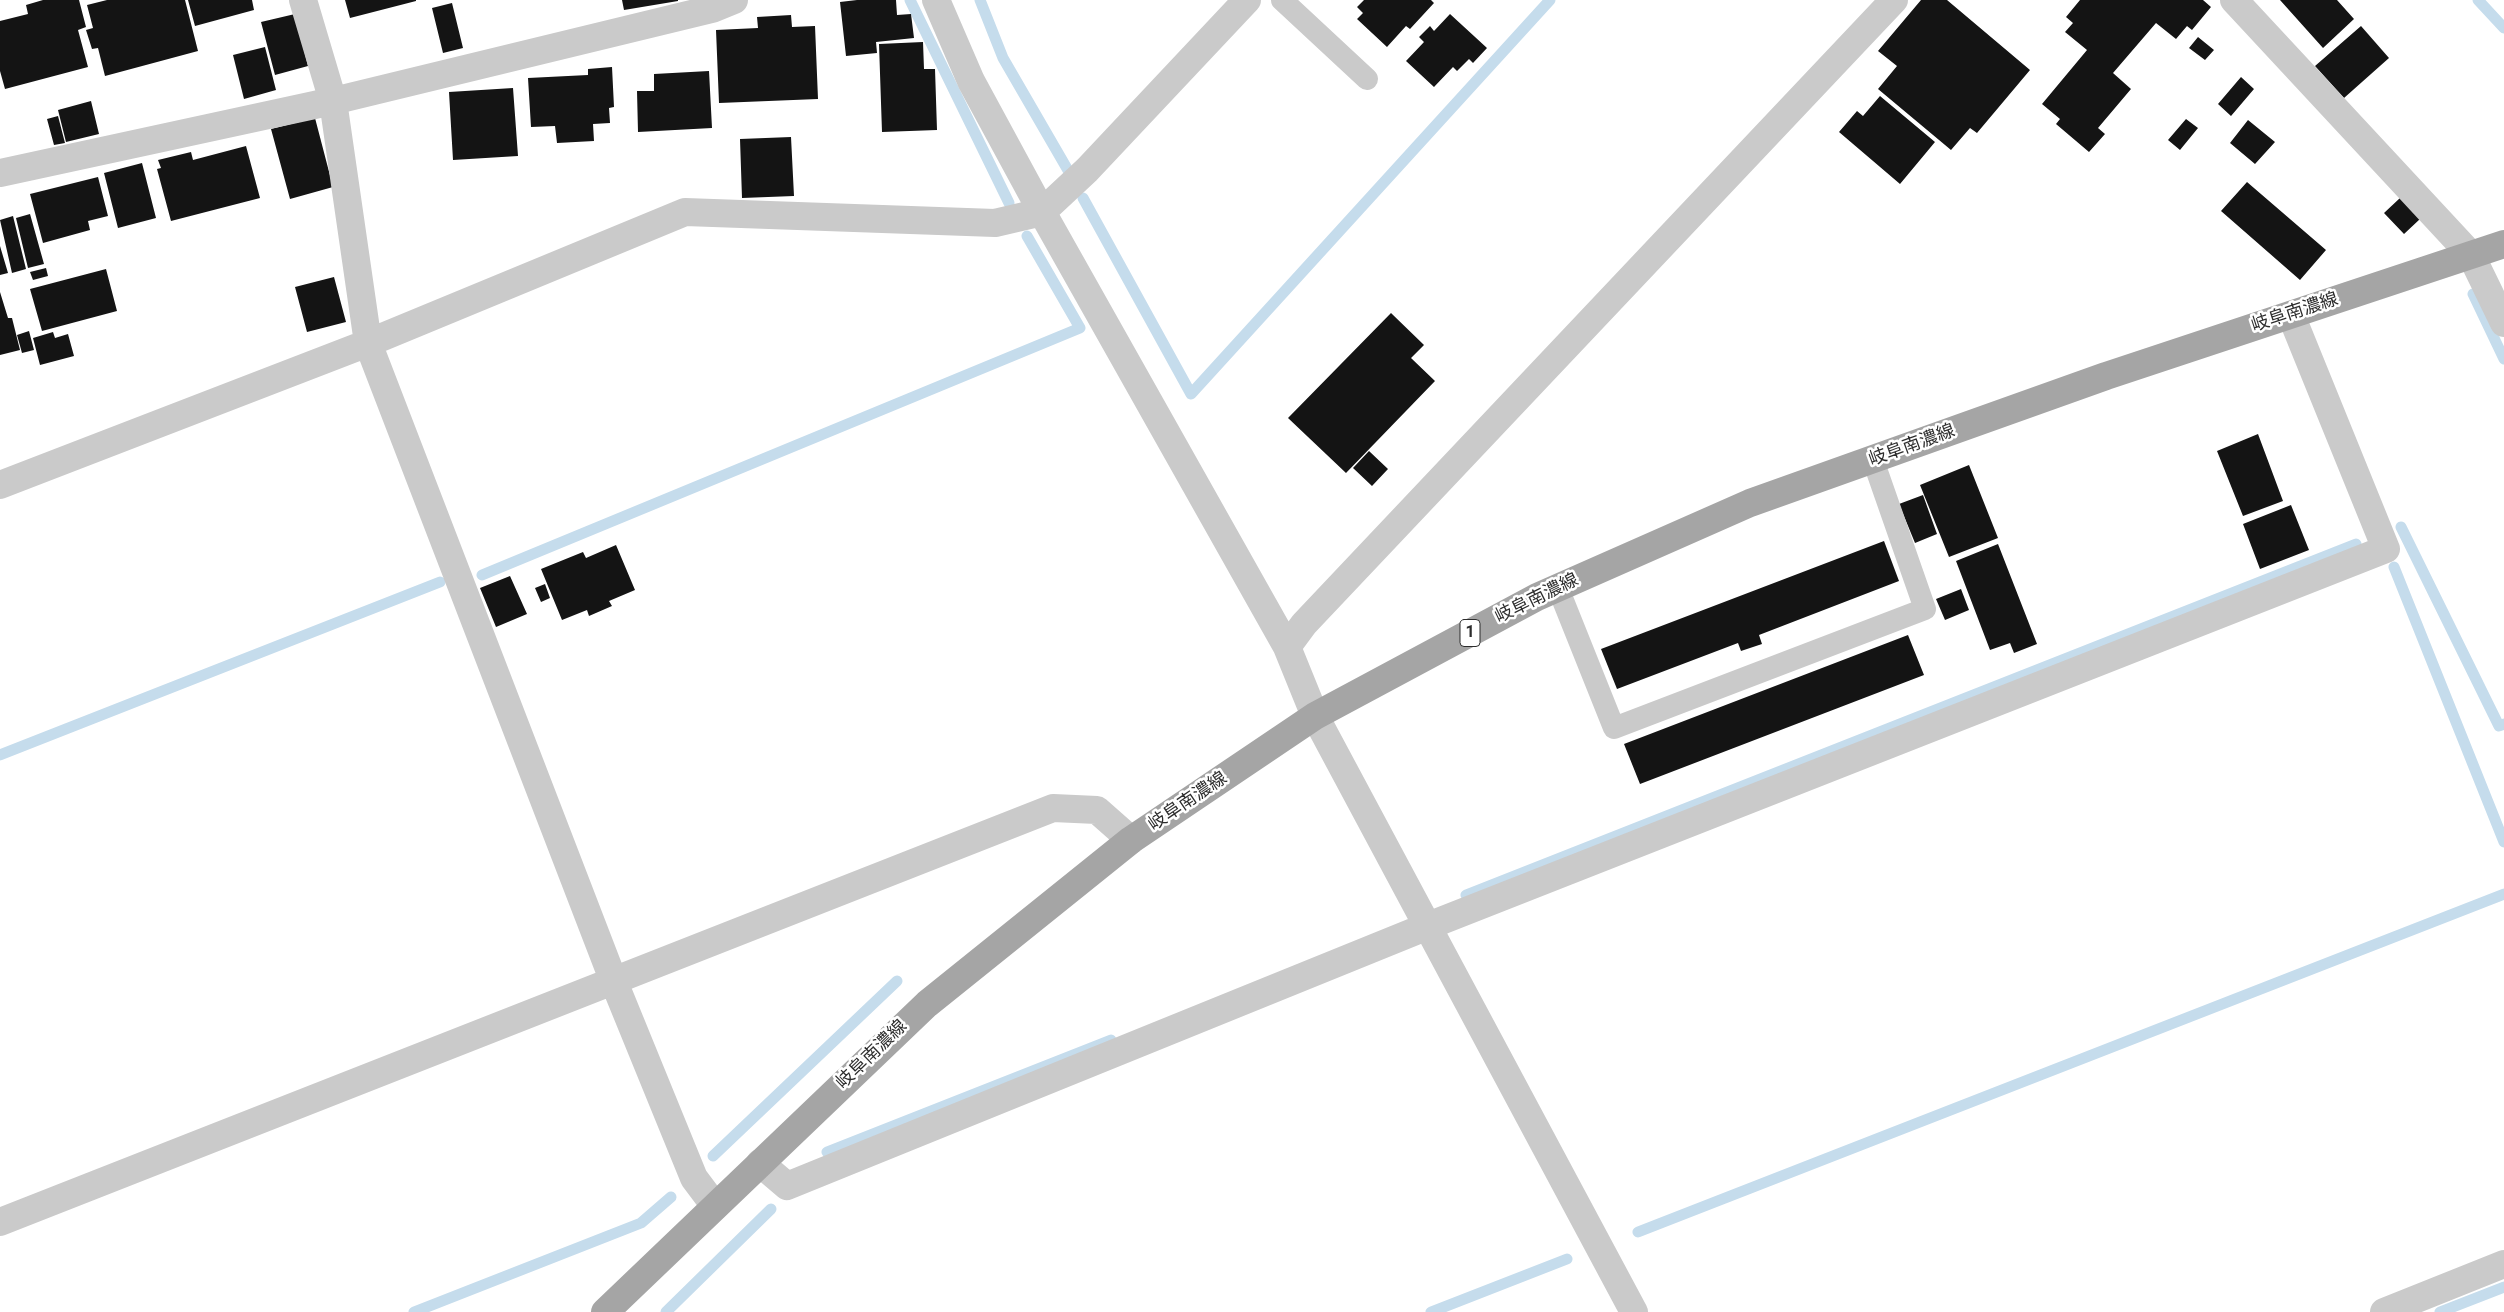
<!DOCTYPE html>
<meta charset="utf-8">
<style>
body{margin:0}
canvas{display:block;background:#fff}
</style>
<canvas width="2504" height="1312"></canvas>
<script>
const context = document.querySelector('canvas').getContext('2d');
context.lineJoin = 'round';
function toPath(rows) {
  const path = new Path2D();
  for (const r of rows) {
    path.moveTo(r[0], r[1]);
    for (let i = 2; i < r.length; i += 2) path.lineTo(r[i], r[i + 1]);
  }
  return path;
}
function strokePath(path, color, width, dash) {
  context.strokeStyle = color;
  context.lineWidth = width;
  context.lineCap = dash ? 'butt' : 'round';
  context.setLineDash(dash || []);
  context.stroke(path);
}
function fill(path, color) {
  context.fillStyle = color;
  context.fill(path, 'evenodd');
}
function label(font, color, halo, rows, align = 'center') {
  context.font = font + ' Roboto,"Noto Sans JP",sans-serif';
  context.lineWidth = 5;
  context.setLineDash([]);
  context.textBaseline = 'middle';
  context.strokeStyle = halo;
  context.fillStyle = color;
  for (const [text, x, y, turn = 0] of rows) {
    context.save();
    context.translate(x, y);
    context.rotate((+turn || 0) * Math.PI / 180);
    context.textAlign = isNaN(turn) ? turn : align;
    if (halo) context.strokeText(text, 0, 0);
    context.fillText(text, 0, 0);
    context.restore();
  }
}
const stream = toPath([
 [910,0,1009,203],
 [980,0,1003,58,1069,172],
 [2478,0,2504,28],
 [1083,198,1191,394,1550,0],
 [2473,294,2504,359],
 [2401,527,2499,726,2504,724],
 [2394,567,2504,842],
 [482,575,1080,328,1027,236],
 [0,755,440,582],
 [1466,895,2356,544],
 [827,1152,1111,1040],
 [713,1156,897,981],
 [1638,1232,2504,894],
 [414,1312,641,1223,671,1197],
 [666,1312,771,1209],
 [1431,1312,1567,1259],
 [2440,1312,2504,1287]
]);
const building = toPath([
 [43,0,79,0,86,27,78,30,88,67,5,89,0,71,0,21,28,14,26,5],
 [107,0,185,0,198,51,105,76,98,48,92,49,86,30,93,28,87,5],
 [188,0,252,0,254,10,195,26],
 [345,0,416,0,416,1,350,18],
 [622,0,678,0,678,1,624,10],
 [857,0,896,0,897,15,911,14,914,38,876,42,877,53,846,56,840,2],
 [1364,0,1431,0,1434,3,1410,29,1406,26,1387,47,1357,19,1363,13,1357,7],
 [1921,0,1947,0,2030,70,1977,133,1970,128,1951,150,1878,89,1897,66,1878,51],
 [2080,0,2203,0,2211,7,2192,30,2187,26,2176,39,2156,23,2113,73,2131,89,2098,128,2105,134,2089,152,2056,124,2060,119,2042,104,2087,50,2065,32,2073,23,2066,17],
 [2280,0,2337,0,2354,19,2323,48],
 [452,3,463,48,443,53,432,8],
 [295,14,308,66,275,75,261,22],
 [1450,14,1487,48,1473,63,1469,59,1457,71,1453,67,1434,87,1406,61,1424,42,1419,37,1430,26,1434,31],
 [791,15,792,27,815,26,818,99,719,103,716,30,758,28,757,17],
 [2361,26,2389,58,2344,98,2315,66],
 [2198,37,2214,50,2205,60,2189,48],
 [923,42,924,69,935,69,937,130,882,132,879,44],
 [265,47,276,90,244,99,233,55],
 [612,67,614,107,609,108,610,123,593,124,594,141,557,143,555,126,531,127,528,78,588,75,588,69],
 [709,71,712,128,638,132,637,91,654,91,654,74],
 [2241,77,2254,89,2231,116,2218,104],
 [513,88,518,156,453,160,449,92],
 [1880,96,1935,142,1900,184,1839,132,1857,111,1863,116],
 [91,101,99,134,66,142,58,110],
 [58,116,65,143,54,145,47,119],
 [315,118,333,187,290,199,271,129],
 [2186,119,2198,128,2180,150,2168,140],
 [2248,120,2275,142,2255,164,2230,143],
 [791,137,794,196,742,198,740,139],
 [246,146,260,198,171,221,157,169,161,168,158,160,191,152,193,160],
 [142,163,156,218,118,228,104,173],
 [98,177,108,216,88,221,90,230,43,243,30,194],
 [2247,182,2326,250,2300,280,2221,211],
 [2400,198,2420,219,2404,234,2384,213],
 [30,214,44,264,28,268,16,218],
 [13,216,26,269,12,273,0,220],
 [0,246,8,273,0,275],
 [46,268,48,276,33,280,30,272],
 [106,269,117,311,42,331,30,289],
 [334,277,346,322,307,332,295,287],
 [0,292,8,318,12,318,20,350,0,355],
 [1391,313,1424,345,1411,358,1435,381,1346,473,1288,418],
 [29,331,34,350,22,353,17,335],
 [53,332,55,338,68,334,74,356,40,365,33,338],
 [2258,434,2283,501,2243,516,2217,451],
 [1369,451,1388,469,1372,486,1353,468],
 [1969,465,1998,538,1949,557,1920,485],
 [1923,495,1937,534,1915,543,1899,504],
 [2291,505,2309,550,2260,569,2243,524],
 [1884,541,1899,581,1759,635,1762,644,1741,651,1738,643,1617,689,1601,649],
 [1998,544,2037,644,2014,653,2010,643,1990,650,1956,561],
 [616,545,635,590,609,601,612,606,589,616,587,610,562,620,541,569,583,552,586,558],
 [510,576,527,614,496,627,480,588],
 [545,584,550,598,541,602,535,588],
 [1961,589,1969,610,1945,620,1936,599],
 [1908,635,1924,675,1640,784,1624,744]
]);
const lane = toPath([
 [1282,0,1367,79],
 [1558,588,1614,728,1925,609,1873,460]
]);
const street = toPath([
 [303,0,333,101,368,343,614,982,694,1178,715,1206],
 [936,0,971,81,1042,212,1287,647],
 [2234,0,2471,255,2504,323],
 [0,173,333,101,712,9,734,0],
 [0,485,368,343,685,212,995,223,1042,212,1087,170,1247,0],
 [760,1163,787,1186,1428,926,2386,549,2291,315],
 [0,1222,1053,808,1097,810,1131,840],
 [1634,1312,1315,716,1287,647,1304,624,1894,0],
 [2384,1312,2504,1264]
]);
const primary = toPath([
 [605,1312,927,1004,1131,840,1315,716,1537,597,1750,503,2106,376,2504,244]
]);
const shields = [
 [1470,633,20]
];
const shieldNames = [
 ["1",1470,633]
];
const streetNames = [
 ["岐阜南濃線",2295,313,-18],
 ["岐阜南濃線",1912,446,-20],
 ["岐阜南濃線",1537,599,-26],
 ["岐阜南濃線",1188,802,-34],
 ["岐阜南濃線",872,1055,-44]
];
strokePath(stream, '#c5dcec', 11);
fill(building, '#141414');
strokePath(lane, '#cacaca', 22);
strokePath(street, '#cacaca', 28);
strokePath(primary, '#a5a5a5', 28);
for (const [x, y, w] of shields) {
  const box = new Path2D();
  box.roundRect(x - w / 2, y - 13.5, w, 27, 4);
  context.fillStyle = '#fff';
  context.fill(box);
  strokePath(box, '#2d2d2d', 1);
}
label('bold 16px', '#2d2d2d', null, shieldNames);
label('18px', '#2d2d2d', '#fff', streetNames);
</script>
